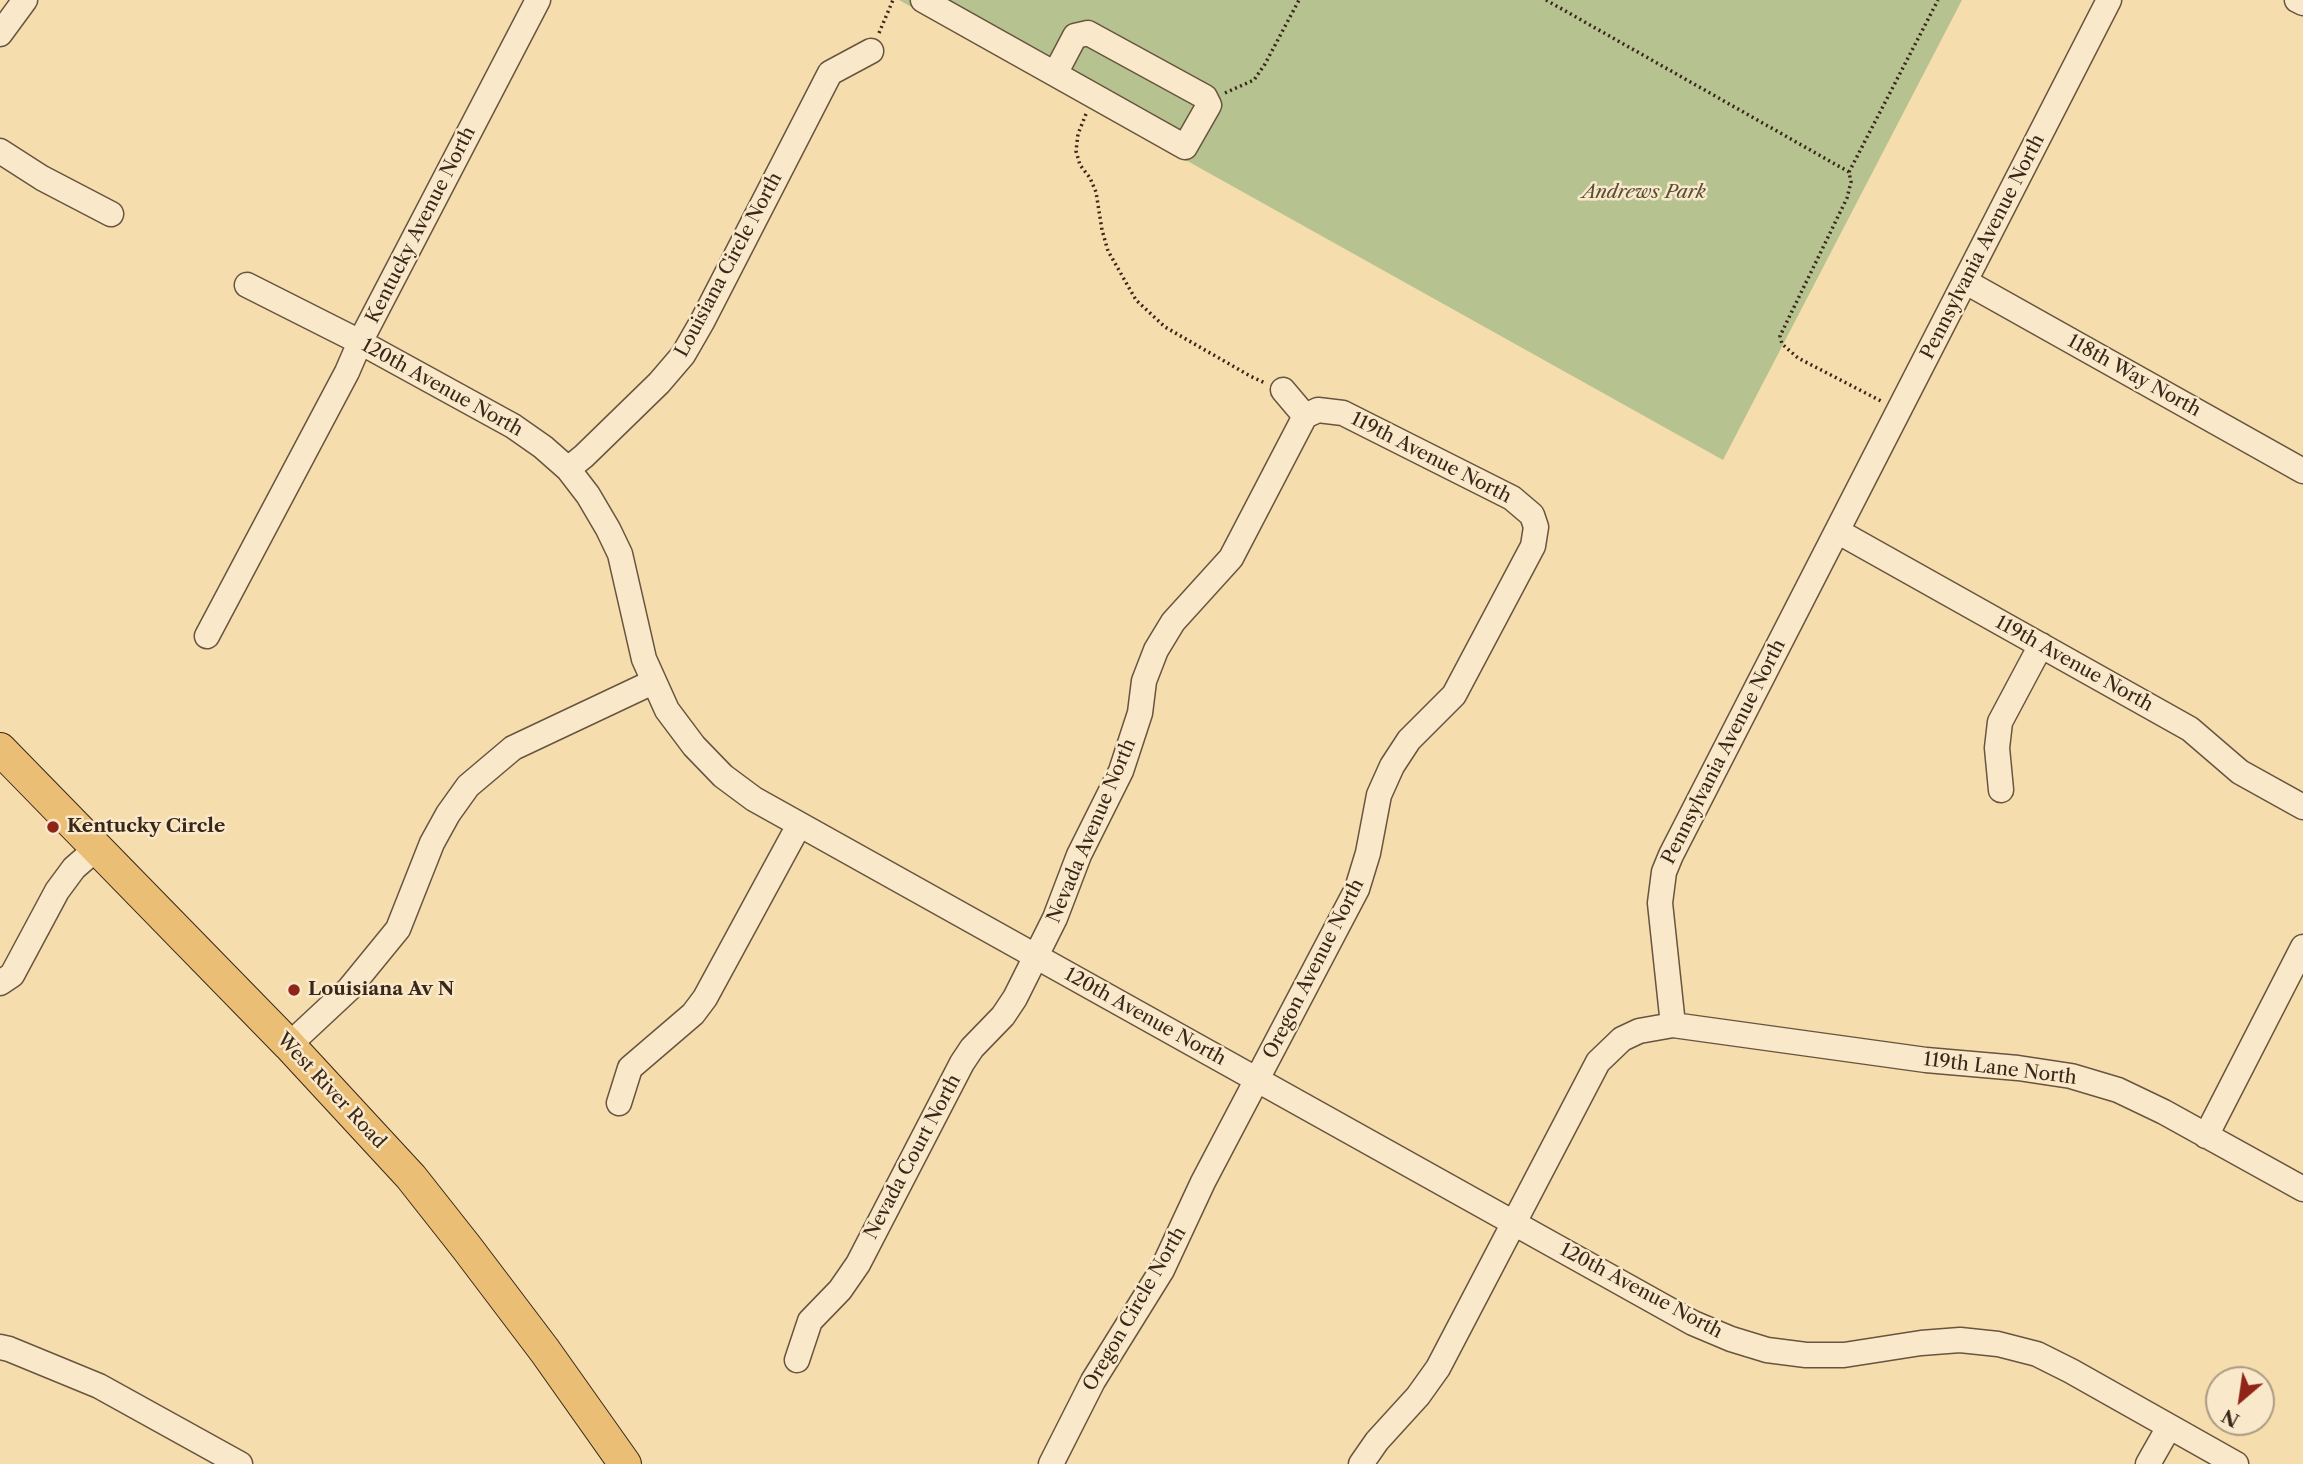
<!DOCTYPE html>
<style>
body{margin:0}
#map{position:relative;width:2303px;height:1464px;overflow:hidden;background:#f6ddad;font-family:"Libre Caslon Text",serif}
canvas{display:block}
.north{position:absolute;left:2205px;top:1366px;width:70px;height:70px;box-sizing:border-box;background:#f9e9ca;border:2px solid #ac9b84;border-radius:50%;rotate:209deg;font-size:19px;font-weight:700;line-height:28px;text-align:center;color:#39271a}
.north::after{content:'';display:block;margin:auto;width:24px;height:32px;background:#8f2418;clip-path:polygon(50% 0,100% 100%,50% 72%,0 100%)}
</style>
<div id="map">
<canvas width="2303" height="1464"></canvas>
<div class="north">N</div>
</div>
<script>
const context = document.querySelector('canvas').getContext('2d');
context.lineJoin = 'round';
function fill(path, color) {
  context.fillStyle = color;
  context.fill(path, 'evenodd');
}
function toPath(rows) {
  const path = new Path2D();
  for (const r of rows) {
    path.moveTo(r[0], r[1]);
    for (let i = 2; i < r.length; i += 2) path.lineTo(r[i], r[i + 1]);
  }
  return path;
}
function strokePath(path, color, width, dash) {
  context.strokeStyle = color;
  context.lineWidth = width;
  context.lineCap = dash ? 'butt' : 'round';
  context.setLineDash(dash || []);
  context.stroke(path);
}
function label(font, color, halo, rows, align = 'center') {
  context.font = font + ' "Libre Caslon Text",serif';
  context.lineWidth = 5;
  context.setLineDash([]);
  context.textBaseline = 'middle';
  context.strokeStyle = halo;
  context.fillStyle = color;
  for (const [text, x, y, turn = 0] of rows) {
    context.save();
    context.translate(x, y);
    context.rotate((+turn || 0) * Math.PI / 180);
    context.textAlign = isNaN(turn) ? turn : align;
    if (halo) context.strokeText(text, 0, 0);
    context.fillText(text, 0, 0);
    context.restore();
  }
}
const green = toPath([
 [899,0,1962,0,1723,460]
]);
const path = toPath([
 [1546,0,1849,172,1851,182,1847,198,1780,336,1782,344,1798,358,1881,401],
 [879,33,893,0],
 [1225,93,1254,80,1265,64,1299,0],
 [1086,114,1078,134,1076,151,1080,165,1090,178,1096,192,1102,230,1108,251,1136,300,1165,327,1250,376,1265,383],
 [1849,172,1938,0]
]);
const minor = toPath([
 [923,0,1055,74,1096,97,1185,147,1209,105,1205,97,1088,33,1075,36,1055,74],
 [2297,0,2303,3],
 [0,34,25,0],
 [0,151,42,178,111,214],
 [1966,282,2303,471],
 [247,285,360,342,513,426,543,447,568,469,588,495,608,529,620,554,644,659,667,710,694,746,723,776,754,799,1693,1323,1731,1339,1767,1350,1806,1355,1844,1355,1921,1343,1960,1340,1998,1344,2037,1354,2071,1371,2236,1464],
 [568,469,584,456,659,383,683,355,702,322,830,73,871,51],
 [1837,531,2190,729,2240,772,2303,807],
 [207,636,347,372,360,342,538,0],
 [2001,790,1997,748,2000,722,2041,645],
 [0,983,12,975,57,891,74,868,97,848],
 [1673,1025,1660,903,1664,872,1671,855,2109,0],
 [289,1045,349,989,398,929,432,843,448,814,468,786,513,748,653,682],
 [619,1103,630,1068,693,1014,705,998,799,825],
 [2206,1136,2303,947],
 [0,1347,9,1349,99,1386,240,1464],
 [797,1360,810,1321,840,1290,858,1264,962,1063,972,1048,1003,1016,1015,998,1055,918,1079,855,1121,771,1140,713,1144,681,1156,650,1173,622,1231,558,1305,416],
 [1051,1464,1093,1381,1162,1270,1203,1182,1357,889,1368,853,1379,795,1392,766,1409,740,1454,695,1533,546,1536,527,1532,515,1512,498,1343,413,1318,410,1305,416,1283,390],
 [1361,1464,1377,1441,1418,1396,1438,1368,1598,1062,1622,1039,1639,1031,1673,1025,1926,1060,2018,1068,2071,1076,2118,1090,2164,1112,2303,1189],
 [2148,1464,2169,1427]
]);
const major = toPath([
 [0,749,289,1045,411,1177,467,1248,545,1351,625,1464]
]);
const markers = [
 [53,827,7,"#8f2418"],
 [294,990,7,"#8f2418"]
];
const parkNames = [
 ["Andrews Park",1644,193]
];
const streetNames = [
 ["Kentucky Avenue North",421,225,-63],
 ["Pennsylvania Avenue North",1983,247,-63],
 ["Louisiana Circle North",729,265,-62],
 ["118th Way North",2134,376,29],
 ["120th Avenue North",442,388,29],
 ["119th Avenue North",1431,458,27],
 ["119th Avenue North",2074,664,29],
 ["Pennsylvania Avenue North",1724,752,-63],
 ["Nevada Avenue North",1092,831,-67],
 ["Oregon Avenue North",1314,969,-63],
 ["120th Avenue North",1145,1017,29],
 ["119th Lane North",2000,1069,7],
 ["West River Road",331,1091,47],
 ["Nevada Court North",913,1157,-62],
 ["120th Avenue North",1641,1291,28],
 ["Oregon Circle North",1135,1309,-60]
];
const poiNames = [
 ["Kentucky Circle",67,827],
 ["Louisiana Av N",308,990]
];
fill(green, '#b6c28f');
strokePath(minor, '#68543f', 27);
strokePath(major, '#39271a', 34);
strokePath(path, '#39271a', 3.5, [2, 3.5]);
strokePath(minor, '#f9e9ca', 24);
strokePath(major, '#ebbe76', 32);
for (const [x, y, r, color] of markers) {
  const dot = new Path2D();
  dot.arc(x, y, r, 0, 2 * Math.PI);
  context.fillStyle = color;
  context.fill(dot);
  strokePath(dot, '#f9e9ca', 2.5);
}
label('italic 19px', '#584e37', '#f9e9ca', parkNames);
label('19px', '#39271a', '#f9e9ca', streetNames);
label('bold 19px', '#39271a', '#f9e9ca', poiNames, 'left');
</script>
